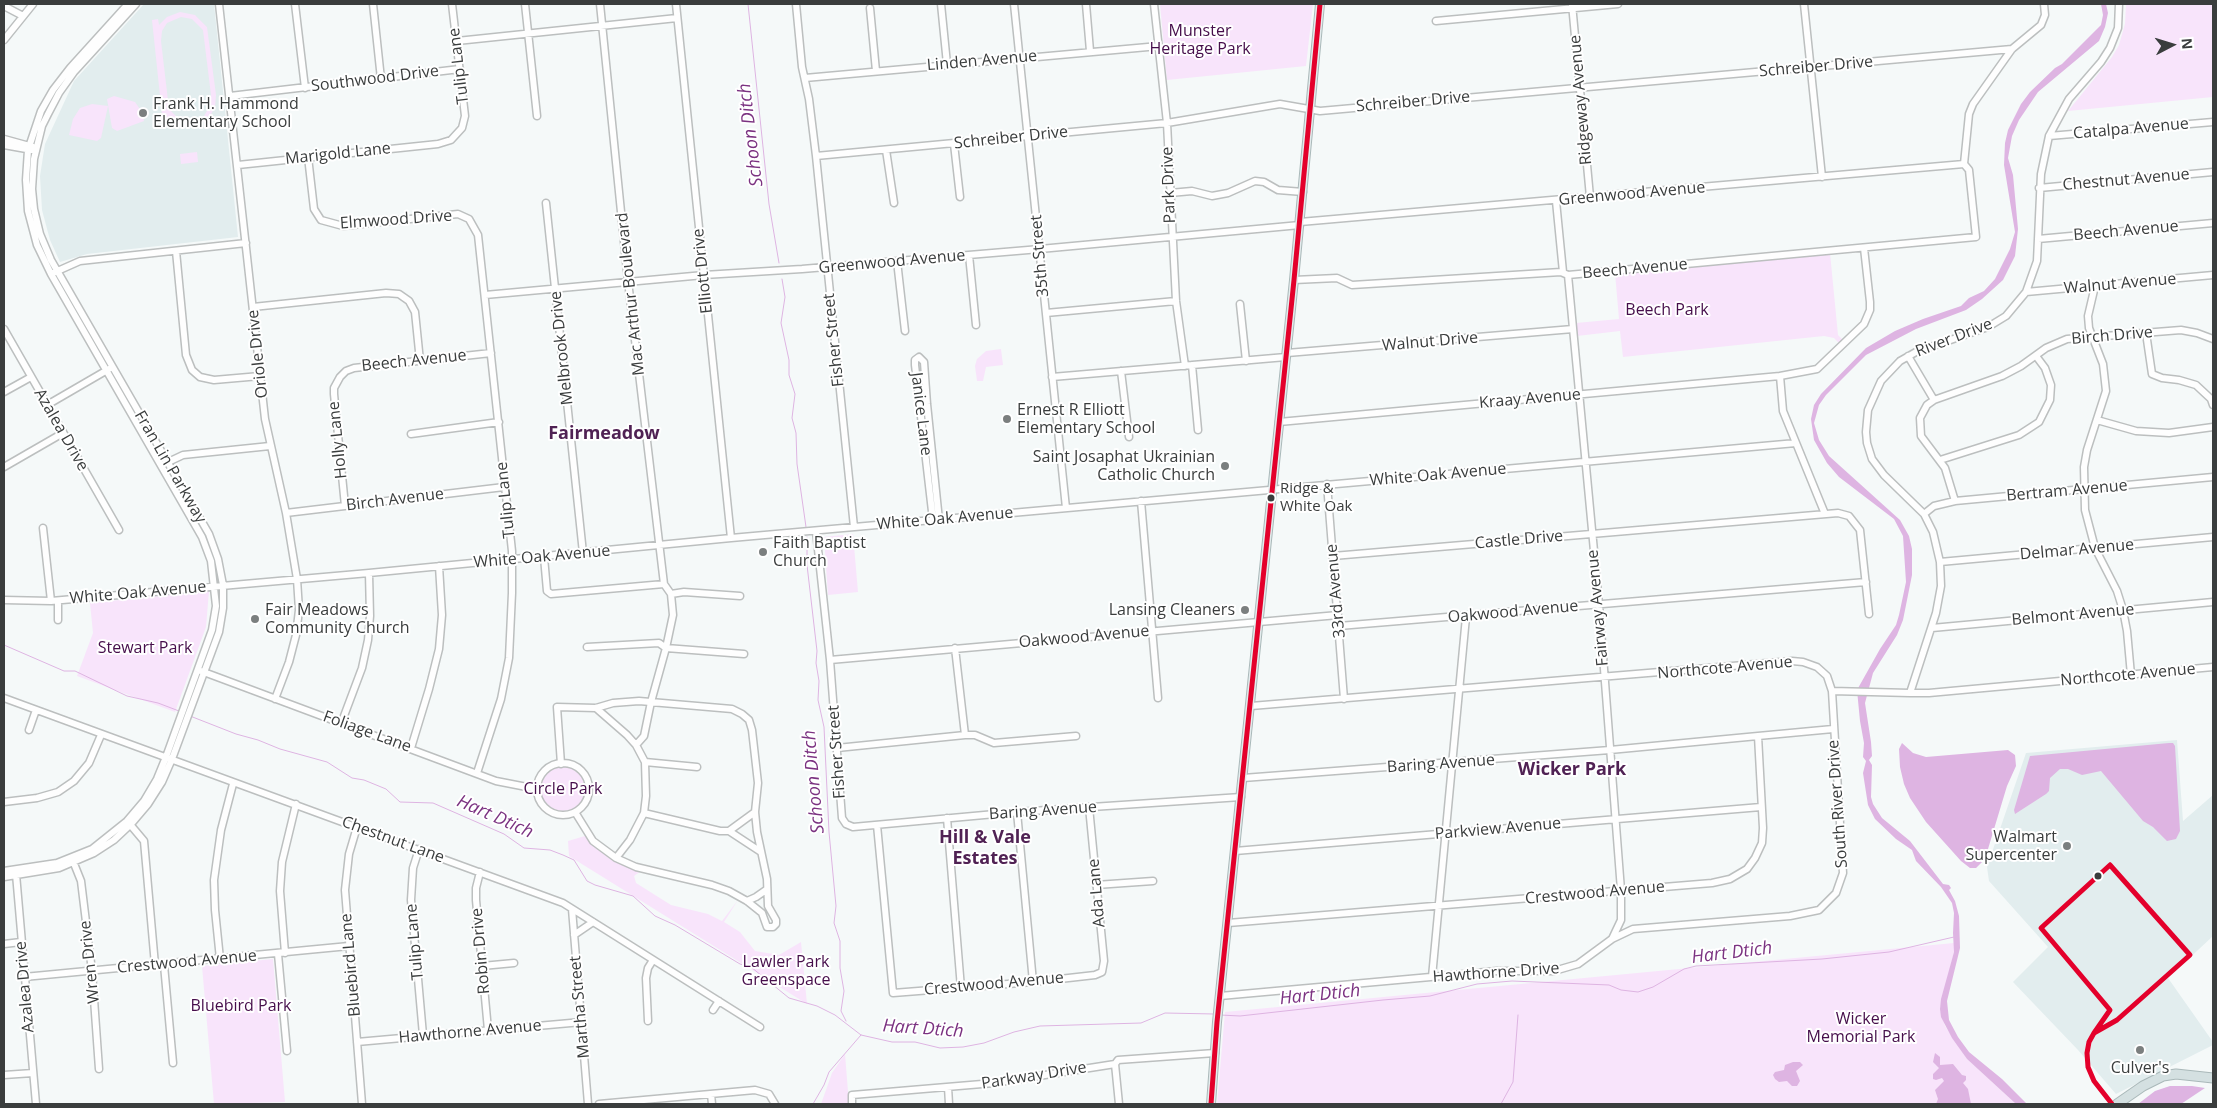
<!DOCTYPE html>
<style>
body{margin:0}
#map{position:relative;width:2217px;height:1108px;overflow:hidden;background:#f5f9f9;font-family:"Open Sans",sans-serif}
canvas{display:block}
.frame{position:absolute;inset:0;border:5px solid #3a3d3d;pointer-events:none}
.north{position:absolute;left:2147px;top:20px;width:50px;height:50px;-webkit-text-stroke:4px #fff;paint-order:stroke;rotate:85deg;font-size:14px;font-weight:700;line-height:20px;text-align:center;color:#3a3d3d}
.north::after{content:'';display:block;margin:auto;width:18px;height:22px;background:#3a3d3d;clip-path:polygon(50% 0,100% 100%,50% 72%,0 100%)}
</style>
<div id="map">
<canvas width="2217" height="1108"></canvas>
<div class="frame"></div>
<div class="north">N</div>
</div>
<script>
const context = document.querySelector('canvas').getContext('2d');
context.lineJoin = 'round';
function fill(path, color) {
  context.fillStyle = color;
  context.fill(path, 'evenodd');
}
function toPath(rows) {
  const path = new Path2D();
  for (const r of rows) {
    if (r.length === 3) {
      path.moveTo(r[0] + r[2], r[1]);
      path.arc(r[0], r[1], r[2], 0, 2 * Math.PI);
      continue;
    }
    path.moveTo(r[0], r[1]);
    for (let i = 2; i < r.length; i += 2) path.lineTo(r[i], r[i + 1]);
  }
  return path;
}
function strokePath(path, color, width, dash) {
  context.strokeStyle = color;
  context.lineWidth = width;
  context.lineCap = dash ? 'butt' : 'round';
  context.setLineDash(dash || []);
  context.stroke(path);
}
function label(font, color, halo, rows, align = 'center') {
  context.font = font + ' "Open Sans",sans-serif';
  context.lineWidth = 4;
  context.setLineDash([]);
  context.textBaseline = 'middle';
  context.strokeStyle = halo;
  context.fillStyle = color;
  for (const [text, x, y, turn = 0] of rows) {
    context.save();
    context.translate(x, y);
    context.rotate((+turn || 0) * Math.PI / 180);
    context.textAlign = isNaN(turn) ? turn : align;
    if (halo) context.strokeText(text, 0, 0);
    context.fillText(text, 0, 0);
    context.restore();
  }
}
const built = toPath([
 [144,4,214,4,238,237,87,254,60,262,50,240,42,210,40,176,45,144,74,81],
 [2177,740,2183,821,2213,795,2213,936,2168,978,2213,1042,2213,1045,2116,1094,2078,1050,2013,982,2048,947,1989,881,1987,867,2026,753]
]);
const green = toPath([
 [1160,4,1313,4,1306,66,1167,80],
 [2126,4,2213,4,2213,97,2068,111,2112,57,2119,45,2125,24],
 [180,12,195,15,207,27,216,95,215,107,210,116,202,123,192,127,179,125,169,118,169,124,163,124,152,20,158,19,159,25,167,17],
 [181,17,192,19,203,30,211,95,210,106,204,116,189,122,180,120,169,109,161,41,162,31,167,23],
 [114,96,135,102,142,112,144,121,117,131,112,128,107,99],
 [92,104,108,106,101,138,97,141,69,135,73,119,80,108],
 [197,152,198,162,181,164,180,154],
 [1830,253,1838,335,1844,341,1840,344,1834,338,1824,336,1623,357,1620,331,1577,336,1576,323,1619,319,1615,273],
 [1001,349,1003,365,986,367,983,381,977,381,975,366,977,359,986,351],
 [853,534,858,592,828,595,824,537],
 [209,591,206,627,175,712,77,676,93,633,90,603],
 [563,789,22],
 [585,836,601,852,613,861,641,871,634,876,636,883,671,905,708,914,722,921,738,900,724,922,740,932,755,951,779,955,801,942,807,1004,569,856,568,841],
 [1954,943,1954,952,1940,1009,1945,1026,1967,1059,2016,1104,1217,1104,1225,1012],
 [273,959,285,1102,214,1104,202,966],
 [845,1054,849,1104,821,1104,832,1073]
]);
const water = toPath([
 [2101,4,2106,4,2108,13,2105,27,2099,41,2038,92,2019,120,2012,136,2008,158,2013,175,2018,229,2015,256,2003,280,1982,299,1966,310,1916,329,1866,355,1826,395,1819,405,1814,423,1819,440,1829,456,1900,520,1909,536,1912,549,1912,575,1903,620,1897,635,1873,673,1865,703,1871,742,1872,756,1869,760,1872,765,1871,797,1873,804,1882,818,1910,841,1943,884,1949,885,1951,888,1949,890,1955,901,1959,916,1960,948,1947,1001,1949,1020,1958,1037,1969,1052,2002,1079,2027,1104,2016,1104,1967,1059,1952,1038,1941,1017,1940,1009,1941,999,1954,952,1953,933,1954,913,1952,903,1941,887,1916,861,1912,850,1896,839,1875,819,1868,805,1863,773,1866,761,1863,757,1864,743,1860,721,1857,690,1880,649,1896,625,1899,615,1906,582,1903,536,1894,519,1839,477,1827,463,1814,440,1811,419,1814,405,1821,394,1866,348,1895,331,1923,319,1961,306,1969,298,1984,291,1995,279,2010,249,2015,232,2004,165,2005,143,2008,130,2021,104,2030,92,2055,68,2062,64,2101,25,2103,15],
 [1902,743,1913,753,1926,757,2008,750,2015,755,2016,766,2007,786,1988,849,1982,862,1976,868,1970,868,1961,861,1926,822,1910,798,1904,784,1900,767,1899,749],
 [2169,743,2173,743,2175,746,2180,831,2176,839,2167,841,2153,827,2143,821,2101,771,2082,775,2068,769,2060,769,2050,778,2049,791,2046,794,2015,814,2014,810,2030,756],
 [1935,1053,1940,1057,1940,1065,1953,1064,1962,1075,1966,1076,1966,1080,1963,1083,1968,1089,1971,1104,1936,1104,1938,1099,1935,1090,1944,1081,1942,1078,1936,1080,1933,1079,1933,1074,1939,1068,1933,1062],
 [1793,1062,1800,1062,1803,1065,1796,1071,1800,1081,1797,1086,1792,1086,1787,1081,1779,1082,1775,1079,1773,1075,1775,1072,1784,1070,1785,1065],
 [2170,1086,2192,1086,2205,1088,2181,1104,2138,1104,2155,1091]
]);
const stream = toPath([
 [748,4,769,204,779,263],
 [782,279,785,297,781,323,789,360,789,375,795,394,792,418,796,433,797,464,806,527],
 [807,537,807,565,817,651,816,663,819,681,818,700,824,727,829,832,836,906,834,923,840,941,840,968,844,991,841,1011,846,1021],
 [4,645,64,671,75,671,127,696,158,703,179,711],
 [190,716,236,734,258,740,280,749,327,762,352,778,364,780,386,789,400,802,433,803,504,834,524,848,550,850,563,855,574,860,587,881,595,885,633,896,655,916,675,925,740,964,751,967,789,998,817,1006,835,1015,861,1035,892,1042,915,1042,940,1048,963,1047,984,1043,1014,1032,1040,1026,1141,1023,1165,1013,1214,1014],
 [1220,1015,1240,1016,1383,1000,1430,996,1477,984,1512,981,1609,985,1621,990,1638,992,1653,987,1684,969,1696,966,1822,959,1889,952,1954,937],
 [813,1104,824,1085,829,1072,861,1035],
 [1501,1104,1513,1082,1518,1015]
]);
const minor = toPath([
 [219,4,265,419,286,513,297,579,299,610,296,635,289,662,275,699],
 [295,4,305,88],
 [373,4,381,79],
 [525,4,537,116],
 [600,4,628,281,664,584],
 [676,4,731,538],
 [796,4,802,67,809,99,816,156,854,527],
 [941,4,947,64],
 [1014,4,1066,508],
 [1086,4,1090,51],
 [1154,4,1167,123,1176,301,1185,366],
 [1572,4,1590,197],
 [1804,4,1822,177],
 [4,6,23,16],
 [870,8,876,71],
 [1436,21,1618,4],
 [4,40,33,4],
 [457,41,677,18],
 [805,78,1159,46],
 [230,96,460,69],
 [2049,136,2213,122],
 [4,139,33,147],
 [954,144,960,197],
 [4,145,32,150],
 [886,150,894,203],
 [816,156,1167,123,1280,104,1320,111,2012,49],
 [308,157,314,209,321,220,343,226,458,214,469,219,478,235,512,551,512,593,509,658,501,699,477,773],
 [238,165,438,144,451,140,462,128,465,116,452,4],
 [2039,188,2213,172],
 [1170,193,1192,191,1212,196,1228,193,1255,181,1264,182,1278,190,1303,192],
 [1556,201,1563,272],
 [546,203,583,553],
 [1300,222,1964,164],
 [2038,239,2213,223],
 [176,251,186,355,192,370,200,377,214,380,260,376],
 [969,255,976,325],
 [897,261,905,331],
 [53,273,80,261,246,243],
 [1568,275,1599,604,1621,890,1621,920,1612,939],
 [1294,280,1337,278,1352,285,1561,272,1568,275,1976,237,1969,170,1964,164,1969,114,1973,104,2012,49,2041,25,2045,15,2044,4],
 [2095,286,2088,316,2089,328,2103,364,2106,391,2087,450,2084,467,2085,510,2095,548,2117,591,2123,610,2127,631,2131,675],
 [2026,292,2213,275],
 [485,295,704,275,802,269,1040,249,1300,225],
 [1240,304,1246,361],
 [253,307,386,293,399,294,409,301,415,312,420,361],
 [1046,313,1176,301],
 [4,329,119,530],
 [2146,333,2152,374,2162,378,2179,380,2196,385,2211,399,2213,405],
 [1287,353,1573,329],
 [1908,356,1934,400,1927,405,1920,418,1921,436,1945,468,1955,501],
 [1192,365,1198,430],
 [1121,371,1129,437],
 [1052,377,1286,357],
 [4,392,31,377],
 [1934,400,2002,376,2021,366,2046,348,2067,339,2181,330,2197,333,2213,339],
 [47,405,109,369],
 [2097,420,2136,431,2169,433,2213,427],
 [1279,422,1780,376],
 [411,434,499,422],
 [1940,460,2019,435,2039,422,2050,400,2051,385,2045,368,2036,356],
 [164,464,183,455,270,446],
 [4,467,63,433],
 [1327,484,1344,699],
 [1141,501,1158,698],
 [345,506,334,394,334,388,340,377,346,371,354,368,491,353],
 [286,513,504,487],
 [1825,514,1783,411,1780,376,1817,369,1864,324,1870,310,1870,302,1864,248],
 [1924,514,1934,506,1955,501,2213,477],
 [933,520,915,365,915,360,919,357,924,362,927,404,939,520],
 [43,528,51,601],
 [816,531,830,660,842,818,846,824,853,827,1017,812,1241,797],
 [1333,556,1838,513,1849,516,1860,530,1869,614],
 [544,557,547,591,551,594,664,584,671,594,684,592,740,596],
 [1940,562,2213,537],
 [4,600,51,601,369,573,731,538,1796,443],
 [58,601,58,620],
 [1339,626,1866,582],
 [1932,628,2213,602],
 [587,647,659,643,666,648,744,654],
 [955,648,965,735],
 [830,660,1338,615],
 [201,671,496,781,537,789],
 [1910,693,1936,613,1941,586,1940,562,1933,532,1924,514,1884,475,1872,459,1867,443,1866,432,1868,410,1881,381,1900,361,1916,352,1988,327,2006,316,2026,292,2037,261,2041,174,2049,136,2069,99,2101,62,2110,48,2118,28,2119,4],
 [4,698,563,903,760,1027],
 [1251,706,1792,661,1803,662,1817,667,1827,676,1832,691,1910,693,1929,693,2213,667],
 [596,708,627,735,636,745,645,762,646,796,644,813,630,840,616,858],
 [341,724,362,668,368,640,370,616,369,573],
 [29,730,36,710],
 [636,745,644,736,651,702,666,648,673,615,671,594],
 [411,748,429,689,439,649,442,615,439,566],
 [837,748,965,735,975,735,994,743,1076,736],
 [645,762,697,767],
 [563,789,26],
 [561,764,557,707,596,708,613,703,639,701,732,709,742,714,749,720,752,730,758,783,755,812,757,832,767,879,768,906,776,920,776,924,773,927,767,927,762,913,747,901,729,891,712,885,636,867,616,858,593,841,575,812],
 [1243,778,1610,750,1758,736],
 [4,802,37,798,58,792,74,781,89,763,101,735],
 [1017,812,1033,982],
 [644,813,720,831,729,831,755,812],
 [947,818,961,988],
 [128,822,144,841,155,965],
 [877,825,893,993,1033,982,1095,975,1102,972,1104,961,1089,807],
 [357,827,349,854,345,890,362,1104],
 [729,831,761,852],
 [419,849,413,868,411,900,423,1035],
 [1235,851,1761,807],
 [73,861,81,881,92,971,99,1069],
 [4,871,57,863,92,849,127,821,144,801,157,779,166,757,212,630,216,606,211,561,202,537,51,274,37,245,28,211,26,180,28,150,41,111,53,90,70,68,128,4],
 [480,872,476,888,476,900,488,1030],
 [16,874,36,1104],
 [4,877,59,868,94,853,114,840,131,824,148,804,162,782,172,759,219,632,223,608,223,585,218,559,209,534,51,260,40,234,34,209,32,189,34,159,42,126,48,114,59,93,74,72,136,4],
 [1096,885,1153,881],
 [747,901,756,897,766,890],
 [572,909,588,1104],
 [1228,923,1712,883,1730,879,1747,869,1755,858,1762,843,1763,828,1758,736,1833,729],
 [574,935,593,922],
 [4,944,21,942],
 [285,953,280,891,282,862,296,804],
 [278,954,287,1051],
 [220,959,215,910,214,880,221,830,233,784],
 [164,965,173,1063],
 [482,966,514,963],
 [24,977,349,946],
 [1432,977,1466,617],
 [1220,996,1497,971,1554,971,1578,964,1612,939,1633,929,1790,916,1819,910,1836,893,1843,873,1832,691],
 [713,1010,719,1001],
 [648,1021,646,978,648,968,653,960],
 [357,1042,582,1022],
 [1115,1064,1119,1104],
 [4,1075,33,1073],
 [948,1087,949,1104],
 [711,1094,712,1104],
 [599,1104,755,1090,769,1094,775,1104],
 [852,1104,852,1095,994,1083,1115,1064,1118,1060,1215,1053]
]);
const major = toPath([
 [1211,1104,1217,1022,1294,280,1320,4]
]);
const highway = toPath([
 [2117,1104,2143,1086,2163,1076,2176,1074,2213,1078]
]);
const bus1 = toPath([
 [2110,865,2190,955,2117,1020,2094,1033,2110,1010,2041,928,2110,865],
 [2094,1033,2089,1042,2087,1053,2088,1067,2094,1081,2112,1104],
 [1211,1104,1217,1022,1294,280,1320,4]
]);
const markers = [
 [143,113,5,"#7b7f7f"],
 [1007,419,5,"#7b7f7f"],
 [1225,466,5,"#7b7f7f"],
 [1271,498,4.5,"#3a3d3d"],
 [763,552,5,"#7b7f7f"],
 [1245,610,5,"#7b7f7f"],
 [255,619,5,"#7b7f7f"],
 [2067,846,5,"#7b7f7f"],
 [2098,876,4.5,"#3a3d3d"],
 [2140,1050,5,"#7b7f7f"]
];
const busNames = [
 ["Ridge &",1280,489],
 ["White Oak",1280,507]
];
const parkNames = [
 ["Munster",1200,31],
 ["Heritage Park",1200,49],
 ["Beech Park",1667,310],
 ["Stewart Park",145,648],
 ["Circle Park",563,789],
 ["Lawler Park",786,962],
 ["Greenspace",786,980],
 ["Bluebird Park",241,1006],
 ["Wicker",1861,1019],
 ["Memorial Park",1861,1037]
];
const streetNames = [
 ["Linden Avenue",982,61,-5],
 ["Tulip Lane",459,66,-97],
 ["Schreiber Drive",1816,67,-5],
 ["Southwood Drive",375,79,-7],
 ["Ridgeway Avenue",1581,100,-95],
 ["Schreiber Drive",1413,102,-5],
 ["Catalpa Avenue",2131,129,-5],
 ["Schreiber Drive",1011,138,-6],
 ["Marigold Lane",338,154,-6],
 ["Chestnut Avenue",2126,180,-5],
 ["Park Drive",1169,185,-92],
 ["Greenwood Avenue",1632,194,-5],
 ["Elmwood Drive",396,220,-4],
 ["Beech Avenue",2126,231,-5],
 ["35th Street",1040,256,-95],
 ["Greenwood Avenue",892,262,-5],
 ["Beech Avenue",1635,269,-5],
 ["Elliott Drive",703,271,-96],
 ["Walnut Avenue",2120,284,-5],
 ["Mac Arthur Boulevard",631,294,-96],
 ["Birch Drive",2112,336,-5],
 ["River Drive",1954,338,-21],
 ["Fisher Street",834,340,-96],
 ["Walnut Drive",1430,342,-5],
 ["Melbrook Drive",562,348,-96],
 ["Oriole Drive",258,354,-96],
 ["Beech Avenue",414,361,-6],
 ["Kraay Avenue",1530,399,-5],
 ["Janice Lane",921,414,83],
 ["Azalea Drive",61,430,60],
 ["Holly Lane",338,440,-96],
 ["Fran Lin Parkway",170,467,60],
 ["White Oak Avenue",1438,475,-5],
 ["Bertram Avenue",2067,491,-5],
 ["Birch Avenue",395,500,-7],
 ["Tulip Lane",506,500,-96],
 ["White Oak Avenue",945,519,-5],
 ["Castle Drive",1519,540,-5],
 ["Delmar Avenue",2077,550,-5],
 ["White Oak Avenue",542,557,-5],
 ["33rd Avenue",1336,591,-95],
 ["White Oak Avenue",138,593,-5],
 ["Fairway Avenue",1598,608,-95],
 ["Oakwood Avenue",1513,612,-5],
 ["Belmont Avenue",2073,615,-5],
 ["Oakwood Avenue",1084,637,-5],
 ["Northcote Avenue",1725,668,-5],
 ["Northcote Avenue",2128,675,-5],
 ["Foliage Lane",367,732,20],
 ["Fisher Street",837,752,-94],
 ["Baring Avenue",1441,764,-4],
 ["South River Drive",1838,804,-94],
 ["Baring Avenue",1043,811,-4],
 ["Parkview Avenue",1498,829,-5],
 ["Chestnut Lane",393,840,20],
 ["Ada Lane",1097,893,-95],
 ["Crestwood Avenue",1595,893,-5],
 ["Tulip Lane",415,942,-95],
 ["Robin Drive",481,951,-95],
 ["Wren Drive",90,962,-96],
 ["Crestwood Avenue",187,962,-5],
 ["Bluebird Lane",351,965,-95],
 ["Hawthorne Drive",1496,973,-4],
 ["Crestwood Avenue",994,984,-5],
 ["Azalea Drive",25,987,-95],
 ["Martha Street",580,1007,-95],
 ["Hawthorne Avenue",470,1032,-5],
 ["Parkway Drive",1034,1076,-9]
];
const poiNames = [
 ["Frank H. Hammond",153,104],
 ["Elementary School",153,122],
 ["Ernest R Elliott",1017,410],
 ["Elementary School",1017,428],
 ["Saint Josaphat Ukrainian",1215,457,"right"],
 ["Catholic Church",1215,475,"right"],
 ["Faith Baptist",773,543],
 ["Church",773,561],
 ["Fair Meadows",265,610],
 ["Community Church",265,628],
 ["Lansing Cleaners",1235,610,"right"],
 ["Walmart",2057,837,"right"],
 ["Supercenter",2057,855,"right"],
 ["Culver's",2140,1068,"center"]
];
const waterNames = [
 ["Schoon Ditch",751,135,-97],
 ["Schoon Ditch",814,782,-95],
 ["Hart Dtich",495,817,24],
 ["Hart Dtich",1732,953,-7],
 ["Hart Dtich",1320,995,-6],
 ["Hart Dtich",923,1029,4]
];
const neighbourhoodNames = [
 ["Fairmeadow",604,434],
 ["Wicker Park",1572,770],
 ["Hill & Vale",985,838],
 ["Estates",985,859]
];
fill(built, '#e2edee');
fill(green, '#f8e4fb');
fill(water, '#deb4e2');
strokePath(stream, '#deb4e2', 1);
strokePath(minor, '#bcbfbf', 9);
strokePath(major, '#a9b8b9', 10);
strokePath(highway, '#a9b8b9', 11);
strokePath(minor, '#fefefe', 6);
strokePath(major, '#e4eced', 8);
strokePath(highway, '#d4e0e1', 9);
strokePath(bus1, '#e4002b', 5);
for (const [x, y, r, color] of markers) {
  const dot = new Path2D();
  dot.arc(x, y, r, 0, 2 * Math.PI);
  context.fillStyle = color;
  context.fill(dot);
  strokePath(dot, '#fff', 2);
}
label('15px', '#3a3d3d', '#fff', busNames, 'left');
label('16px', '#460e4b', '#fff', parkNames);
label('16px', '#3a3d3d', '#fff', streetNames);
label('16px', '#3a3d3d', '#fff', poiNames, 'left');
label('italic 18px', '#7b3281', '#fff', waterNames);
label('bold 18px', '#502254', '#fff', neighbourhoodNames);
</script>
